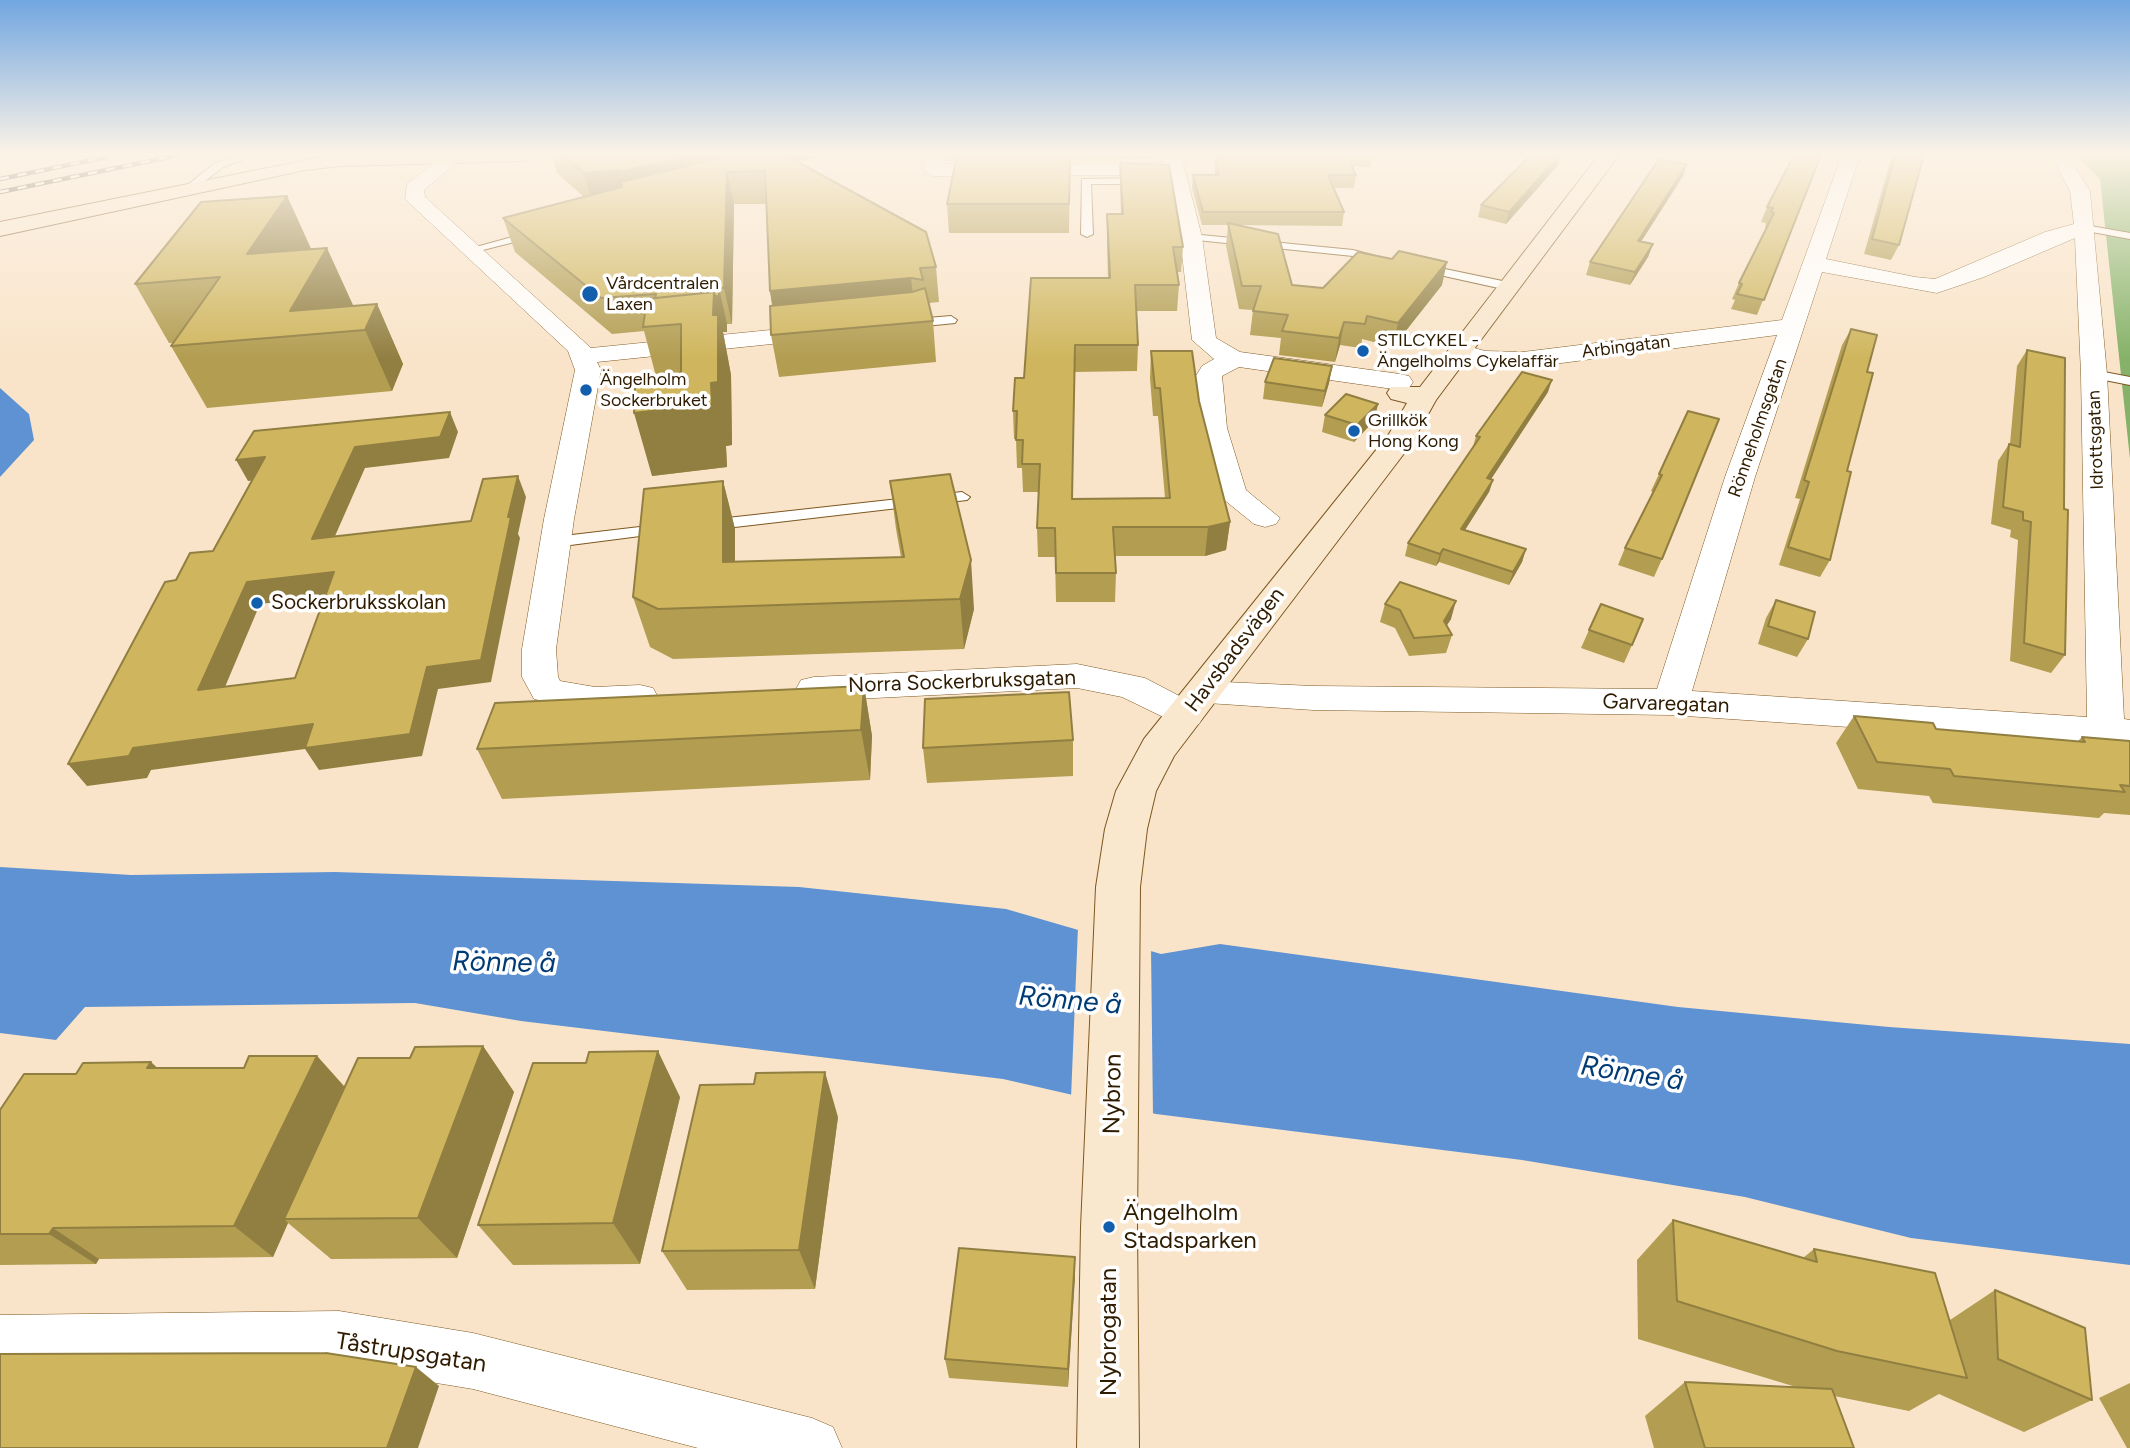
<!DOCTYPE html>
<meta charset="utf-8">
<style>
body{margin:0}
canvas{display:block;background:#f9e4c9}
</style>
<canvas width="2130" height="1448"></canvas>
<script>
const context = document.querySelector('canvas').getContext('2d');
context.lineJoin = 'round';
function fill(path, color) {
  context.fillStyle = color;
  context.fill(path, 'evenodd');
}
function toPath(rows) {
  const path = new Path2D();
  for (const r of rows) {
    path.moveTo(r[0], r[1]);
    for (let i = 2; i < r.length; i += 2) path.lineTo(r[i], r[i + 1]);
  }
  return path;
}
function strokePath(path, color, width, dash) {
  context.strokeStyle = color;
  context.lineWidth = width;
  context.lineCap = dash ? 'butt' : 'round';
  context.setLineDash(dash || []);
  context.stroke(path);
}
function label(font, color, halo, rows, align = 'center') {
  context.font = font + ' Figtree,sans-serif';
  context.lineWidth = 7;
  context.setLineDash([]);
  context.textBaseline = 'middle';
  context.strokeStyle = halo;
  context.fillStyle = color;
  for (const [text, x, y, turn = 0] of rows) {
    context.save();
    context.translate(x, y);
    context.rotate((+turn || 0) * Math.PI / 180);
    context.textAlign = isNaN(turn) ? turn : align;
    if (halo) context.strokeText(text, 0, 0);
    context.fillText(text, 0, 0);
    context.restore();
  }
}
const forest = toPath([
 [2075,155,2130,155,2130,459,2100,179]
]);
const water = toPath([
 [0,388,29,414,34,440,0,477],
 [0,867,131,875,335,872,799,887,1006,909,1161,954,1220,944,1678,1007,1889,1027,2130,1044,2130,1265,1911,1238,1745,1197,1522,1160,1156,1114,1003,1079,521,1021,415,1003,85,1007,56,1040,0,1033]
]);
const pier = toPath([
 [1078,927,1151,948,1153,1117,1071,1098]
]);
const lane = toPath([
 [240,155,255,155,223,167,193,190,184,188,215,163,240,155],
 [1082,179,1143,178,1148,181,1143,184,1091,184,1093,234,1087,237,1081,234,1082,179],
 [2085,225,2130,233,2130,239,2081,230,2081,226,2085,225],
 [534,231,538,232,538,236,471,253,465,250,534,231],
 [1191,234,1353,250,1387,259,1381,262,1353,256,1187,239,1185,237,1191,234],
 [1421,264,1512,283,1518,287,1512,291,1417,270,1415,268,1421,264],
 [951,316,957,320,955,323,915,327,909,323,915,319,951,316],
 [2094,370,2130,377,2130,385,2089,377,2087,374,2094,370],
 [962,492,970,497,967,500,709,530,701,525,709,520,962,492],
 [665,524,671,526,671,532,555,547,547,542,555,537,665,524]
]);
const street = toPath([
 [444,155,458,155,461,159,424,190,425,197,591,348,820,325,829,327,832,332,829,337,820,339,597,362,601,370,574,519,556,649,558,677,560,681,595,687,640,685,653,688,658,697,653,706,595,711,573,708,534,699,522,677,522,649,544,519,575,370,568,351,405,199,407,184,444,155],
 [927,155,945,155,944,164,1164,163,1163,155,1181,155,1202,237,1216,338,1240,352,1400,374,1409,376,1413,382,1409,388,1400,390,1239,367,1222,376,1227,428,1246,490,1280,518,1276,524,1265,527,1254,524,1217,494,1199,428,1194,379,1202,366,1214,359,1192,340,1180,237,1167,175,933,176,923,170,927,155],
 [1842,155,1860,155,1826,259,1915,277,1935,279,2045,232,2074,224,2070,191,2056,165,2047,155,2067,155,2090,191,2107,374,2124,719,2130,720,2130,746,1671,715,1313,710,1192,702,1199,706,1204,715,1199,724,1186,728,1122,697,1077,688,814,701,801,698,796,689,801,680,814,677,1077,664,1145,678,1189,701,1184,693,1189,684,1202,681,1313,686,1657,689,1725,477,1777,335,1523,368,1483,367,1451,357,1447,352,1451,347,1460,344,1485,351,1523,352,1782,320,1842,155],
 [2075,238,2081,374,2087,717,1692,691,1755,477,1822,272,1937,293,1984,277,2075,238],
 [339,1311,473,1333,812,1418,833,1427,842,1448,698,1448,473,1389,339,1367,0,1371,0,1315,339,1311]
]);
const secondary = toPath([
 [332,155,535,155,525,161,340,166,305,170,0,236,0,222,332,155],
 [1599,155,1619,155,1436,400,1412,443,1174,756,1156,791,1147,829,1140,887,1137,1227,1139,1448,1077,1448,1081,1227,1096,887,1105,829,1116,791,1144,739,1389,434,1407,403,1391,399,1387,393,1391,387,1420,387,1599,155]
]);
const rail = toPath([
 [0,179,117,155],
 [0,192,179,155]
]);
const wall = toPath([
 [552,155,825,155,798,162,936,267,939,302,929,303,933,321,936,362,779,377,771,335,772,305,770,291,766,204,734,204,732,324,727,324,727,332,723,332,731,375,732,445,726,446,727,467,652,476,658,384,644,331,612,334,515,252,503,218,584,197,557,173],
 [947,155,1151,155,1151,159,1070,160,1069,233,949,233,947,204,955,161,947,161],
 [1215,155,1378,155,1377,160,1371,160,1370,167,1352,166,1356,175,1354,188,1334,188,1344,212,1342,226,1237,225,1292,285,1323,288,1442,285,1393,347,1362,339,1361,348,1340,345,1335,362,1279,355,1281,338,1250,335,1253,310,1239,309,1226,246,1228,225,1202,225,1192,188,1193,175,1215,175,1215,160,1216,160],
 [1784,155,1821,155,1757,315,1731,309,1735,300,1732,299,1739,283,1767,228,1765,227,1766,223,1761,222,1767,207,1792,159,1783,157],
 [1892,155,1924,155,1899,245,1891,260,1864,254],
 [1120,163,1183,247,1181,272,1177,272,1179,285,1177,311,1136,311,1138,345,1137,371,1074,372,1072,499,1165,498,1158,416,1153,416,1150,378,1151,351,1199,401,1230,522,1226,550,1205,556,1115,556,1116,573,1115,602,1056,602,1055,557,1038,557,1037,528,1039,492,1023,492,1022,468,1017,468,1016,439,1014,439,1013,411,1024,378,1108,278,1107,239,1107,214,1121,214,1120,186],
 [1559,164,1506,224,1478,217,1481,205],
 [1687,164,1683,176,1641,242,1653,244,1648,257,1630,285,1586,275,1590,262],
 [287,196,311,249,353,306,377,304,403,364,392,391,207,408,171,346,174,343,169,343,135,284],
 [1851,329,1867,372,1830,560,1820,577,1779,565,1800,499,1795,498,1842,345],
 [2027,350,2064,509,2065,655,2051,673,2010,661,2018,540,2010,537,2011,530,1991,524,1998,461,2009,444,2010,444,2017,366],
 [1332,366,1329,383,1322,407,1263,399,1265,382],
 [1548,392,1491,479,1493,480,1489,492,1465,530,1526,549,1522,562,1509,585,1439,562,1436,566,1405,556,1408,543,1473,447,1476,436],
 [1378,404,1374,421,1354,442,1322,432,1325,415],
 [1688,411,1662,559,1654,577,1618,565,1625,548,1653,492,1651,491,1659,474],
 [723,481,735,529,735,562,901,557,896,529,890,481,974,609,964,649,673,659,650,647,633,597],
 [1776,600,1808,639,1797,657,1758,644,1766,618],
 [1385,604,1451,619,1446,626,1452,635,1446,653,1409,656,1395,628,1380,622],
 [1589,630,1632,645,1624,663,1581,648],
 [864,686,872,736,870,780,502,799,477,749],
 [1854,716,1936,729,2078,741,2082,737,2130,741,2130,815,2104,813,2099,818,1933,803,1929,796,1858,789,1836,743],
 [1073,740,1073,776,927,783,923,748],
 [483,1046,514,1092,457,1258,331,1259,288,1223,273,1257,99,1259,96,1264,0,1265,0,1110,76,1074,158,1068,244,1068,317,1056,345,1087,410,1058],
 [680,1097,640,1264,513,1265,478,1225],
 [838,1117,815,1289,687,1290,662,1251],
 [1673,1220,1803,1258,1814,1249,1950,1320,1995,1290,2092,1400,2024,1432,1939,1394,1909,1411,1834,1396,1854,1448,1654,1448,1645,1416,1685,1382,1796,1387,1638,1339,1637,1260],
 [1075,1257,1068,1387,949,1378,945,1359],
 [2130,1383,2130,1448,2127,1448,2099,1398]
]);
const shadedWall = toPath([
 [693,155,825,155,760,171,727,172,734,204,732,324,724,288,593,205,584,173],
 [1560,155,1561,155,1559,164,1506,224,1509,212],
 [1687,164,1683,176,1633,254,1638,241],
 [287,196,312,251,247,254],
 [1653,244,1648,257,1630,285,1635,272],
 [327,248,353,305,339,332,290,311],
 [1447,262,1442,285,1393,347,1398,323],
 [911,278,915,313,776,327,770,291],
 [719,288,727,324,727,332,723,332,731,375,732,445,726,446,727,467,652,476,634,413,712,404,681,324,655,302],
 [377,304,403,364,392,391,365,330],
 [1344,322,1340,345,1335,362,1339,338],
 [1332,366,1329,383,1322,407,1325,391],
 [1552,380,1548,392,1484,490,1487,478],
 [1378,404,1374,421,1354,442,1357,425],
 [450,412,458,432,449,458,365,468,324,561,312,539,355,447],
 [265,457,276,478,248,481,236,460],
 [518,476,526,497,518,534,520,538,491,682,438,689,422,756,319,770,305,749,151,770,147,778,87,786,68,764,133,748,313,724,427,667,508,517],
 [1493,480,1489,492,1458,541,1461,529],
 [723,481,735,529,735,606,723,562],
 [1230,522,1226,550,1205,556,1208,527],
 [1443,549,1439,562,1436,566,1440,554],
 [1526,549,1522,562,1509,585,1513,572],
 [971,560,974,609,964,649,960,599],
 [334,572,346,594,260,604,214,713,198,690,247,582],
 [1456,601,1451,619,1440,636,1444,621],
 [864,686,872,736,870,780,861,730],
 [483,1046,514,1092,457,1258,418,1218],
 [658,1051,680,1097,640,1264,613,1223],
 [317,1056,348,1091,284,1219,288,1223,273,1257,234,1226],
 [151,1062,189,1097,147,1068],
 [825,1072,838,1117,815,1289,799,1250],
 [53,1228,99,1259,96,1264,49,1234],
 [1075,1257,1075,1278,1068,1387,1068,1369],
 [416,1367,439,1386,418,1448,387,1448]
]);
const building = toPath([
 [563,155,693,155,619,172,619,170,584,173,563,155],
 [731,155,785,155,926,232,936,267,920,268,923,280,911,278,770,291,765,171,727,172,724,288,719,288,719,296,715,296,714,292,655,298,656,294,601,298,503,218,622,187,621,182,731,155],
 [957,155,1070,155,1069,204,947,204,957,155],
 [1219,155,1346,155,1356,175,1328,175,1344,212,1203,212,1193,175,1219,175,1215,160,1219,160,1219,155],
 [1531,155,1560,155,1509,212,1481,205,1531,155],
 [1794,155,1821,155,1764,300,1737,294,1742,284,1739,283,1774,213,1771,212,1773,208,1767,207,1794,155],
 [1895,155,1924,155,1899,245,1872,239,1895,155],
 [1659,159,1687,164,1638,241,1653,244,1635,272,1590,262,1659,159],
 [1120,163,1169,165,1183,247,1173,247,1179,285,1135,285,1138,345,1075,345,1072,499,1170,498,1160,388,1155,388,1151,351,1192,351,1199,401,1230,522,1208,527,1113,527,1116,573,1056,573,1055,528,1037,528,1040,464,1022,464,1023,440,1016,440,1017,411,1013,411,1015,378,1024,378,1031,278,1110,278,1107,214,1123,214,1120,163],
 [287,196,247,254,327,248,290,311,377,304,365,330,171,346,220,277,135,284,201,202,287,196],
 [1228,223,1278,234,1292,285,1323,288,1358,252,1392,259,1399,251,1447,262,1398,323,1367,316,1365,324,1344,322,1339,338,1282,331,1288,315,1253,311,1261,286,1242,286,1228,223],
 [925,288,933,321,771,335,770,306,912,292,925,288],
 [714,292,713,315,718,315,718,382,711,383,712,404,634,413,635,386,681,381,681,324,643,327,647,299,714,292],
 [1851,329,1877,335,1867,372,1873,373,1847,471,1851,472,1830,560,1788,547,1809,482,1804,480,1851,329],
 [2027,350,2065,358,2064,509,2068,510,2065,655,2024,643,2031,522,2023,520,2023,512,2003,507,2009,444,2020,447,2027,350],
 [1274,358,1332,366,1325,391,1265,382,1274,358],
 [1522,372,1552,380,1487,478,1493,480,1461,529,1526,549,1513,572,1443,549,1440,554,1408,543,1480,437,1476,436,1522,372],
 [1346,394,1378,404,1357,425,1325,415,1346,394],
 [1688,411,1719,419,1662,559,1625,548,1662,475,1659,474,1688,411],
 [450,412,440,437,355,447,312,539,471,521,483,479,518,476,508,517,511,517,481,660,427,667,410,734,305,748,313,724,133,748,129,756,68,764,165,582,176,580,190,553,213,551,265,457,236,460,254,431,450,412],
 [334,572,295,678,198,690,247,582,334,572],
 [950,474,971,560,960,599,658,609,633,597,644,489,723,481,723,562,904,557,890,481,950,474],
 [1400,582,1456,601,1444,621,1452,635,1414,638,1400,610,1385,604,1400,582],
 [1776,600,1815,612,1808,639,1768,626,1776,600],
 [1601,604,1643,619,1632,645,1589,630,1601,604],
 [864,686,861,730,477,749,495,703,864,686],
 [1069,692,1073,740,923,748,925,699,1069,692],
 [1854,716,1933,723,1936,729,2085,742,2082,737,2130,741,2130,786,2120,785,2125,792,1954,776,1950,769,1877,762,1854,716],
 [483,1046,418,1218,284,1219,358,1058,410,1058,415,1047,483,1046],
 [658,1051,613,1223,478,1225,533,1063,586,1063,589,1052,658,1051],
 [249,1056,317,1056,234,1226,53,1228,49,1234,0,1234,0,1110,24,1074,76,1074,83,1063,151,1062,147,1068,244,1068,249,1056],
 [825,1072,799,1250,662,1251,700,1085,754,1084,756,1073,825,1072],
 [1673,1220,1817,1262,1814,1249,1935,1273,1967,1378,1837,1351,1677,1301,1673,1220],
 [959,1248,1075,1257,1068,1369,945,1359,959,1248],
 [1995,1290,2085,1328,2092,1400,1998,1359,1995,1290],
 [326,1353,416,1367,387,1448,0,1448,0,1354,326,1353],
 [1685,1382,1832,1389,1854,1448,1705,1448,1685,1382]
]);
const markers = [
 [590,294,9,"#125fae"],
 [1363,351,7,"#125fae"],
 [586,390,7,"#125fae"],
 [1354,431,7,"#125fae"],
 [257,603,7,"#125fae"],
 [1109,1227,7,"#125fae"]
];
const farPoinames = [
 ["Vårdcentralen",606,284],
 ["Laxen",606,305],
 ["STILCYKEL -",1377,341],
 ["Ängelholms Cykelaffär",1377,362],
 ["Ängelholm",600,380],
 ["Sockerbruket",600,401],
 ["Grillkök",1368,421],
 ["Hong Kong",1368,442]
];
const farStreetnames = [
 ["Arbingatan",1626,347,-7],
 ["Rönneholmsgatan",1758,428,-71],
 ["Idrottsgatan",2096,440,-92]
];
const poiNames = [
 ["Sockerbruksskolan",271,603]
];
const streetNames = [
 ["Havsbadsvägen",1235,650,-53],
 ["Norra Sockerbruksgatan",962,682,-2],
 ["Garvaregatan",1666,704,2]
];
const nearStreetnames = [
 ["Nybron",1113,1094,-89],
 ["Nybrogatan",1109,1332,-90],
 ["Tåstrupsgatan",411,1353,9]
];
const nearPoinames = [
 ["Ängelholm",1123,1213],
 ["Stadsparken",1123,1241]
];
const nearWaternames = [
 ["Rönne å",504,963,1],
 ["Rönne å",1070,1001,5],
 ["Rönne å",1632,1074,9]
];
fill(forest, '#85b268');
fill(water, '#5e92d3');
fill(pier, '#f9e4c9');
strokePath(lane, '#7d5821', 2);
strokePath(street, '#7d5821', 1);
strokePath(secondary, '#7d5821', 2);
fill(lane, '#fff');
fill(street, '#fff');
fill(secondary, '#f9e7ce');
strokePath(rail, '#453216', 4.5);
strokePath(rail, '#fff', 2.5, [9]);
fill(wall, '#b29d51');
fill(shadedWall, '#917f42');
fill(building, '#cfb65e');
strokePath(building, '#917f42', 2);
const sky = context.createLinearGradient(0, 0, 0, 358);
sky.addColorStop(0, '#71a6e0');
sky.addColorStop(0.43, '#fcf3e7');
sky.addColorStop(1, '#fcf3e700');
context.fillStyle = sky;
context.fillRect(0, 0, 2130, 358);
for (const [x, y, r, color] of markers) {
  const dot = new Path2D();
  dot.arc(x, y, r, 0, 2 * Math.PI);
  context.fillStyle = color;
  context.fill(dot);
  strokePath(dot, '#fff', 2.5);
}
label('18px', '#2f1c00', '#fff', farPoinames, 'left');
label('18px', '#2f1c00', '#fff', farStreetnames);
label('21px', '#2f1c00', '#fff', poiNames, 'left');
label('21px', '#2f1c00', '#fff', streetNames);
label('24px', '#2f1c00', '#fff', nearStreetnames);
label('24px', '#2f1c00', '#fff', nearPoinames, 'left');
label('italic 28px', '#003b75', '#fff', nearWaternames);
</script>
